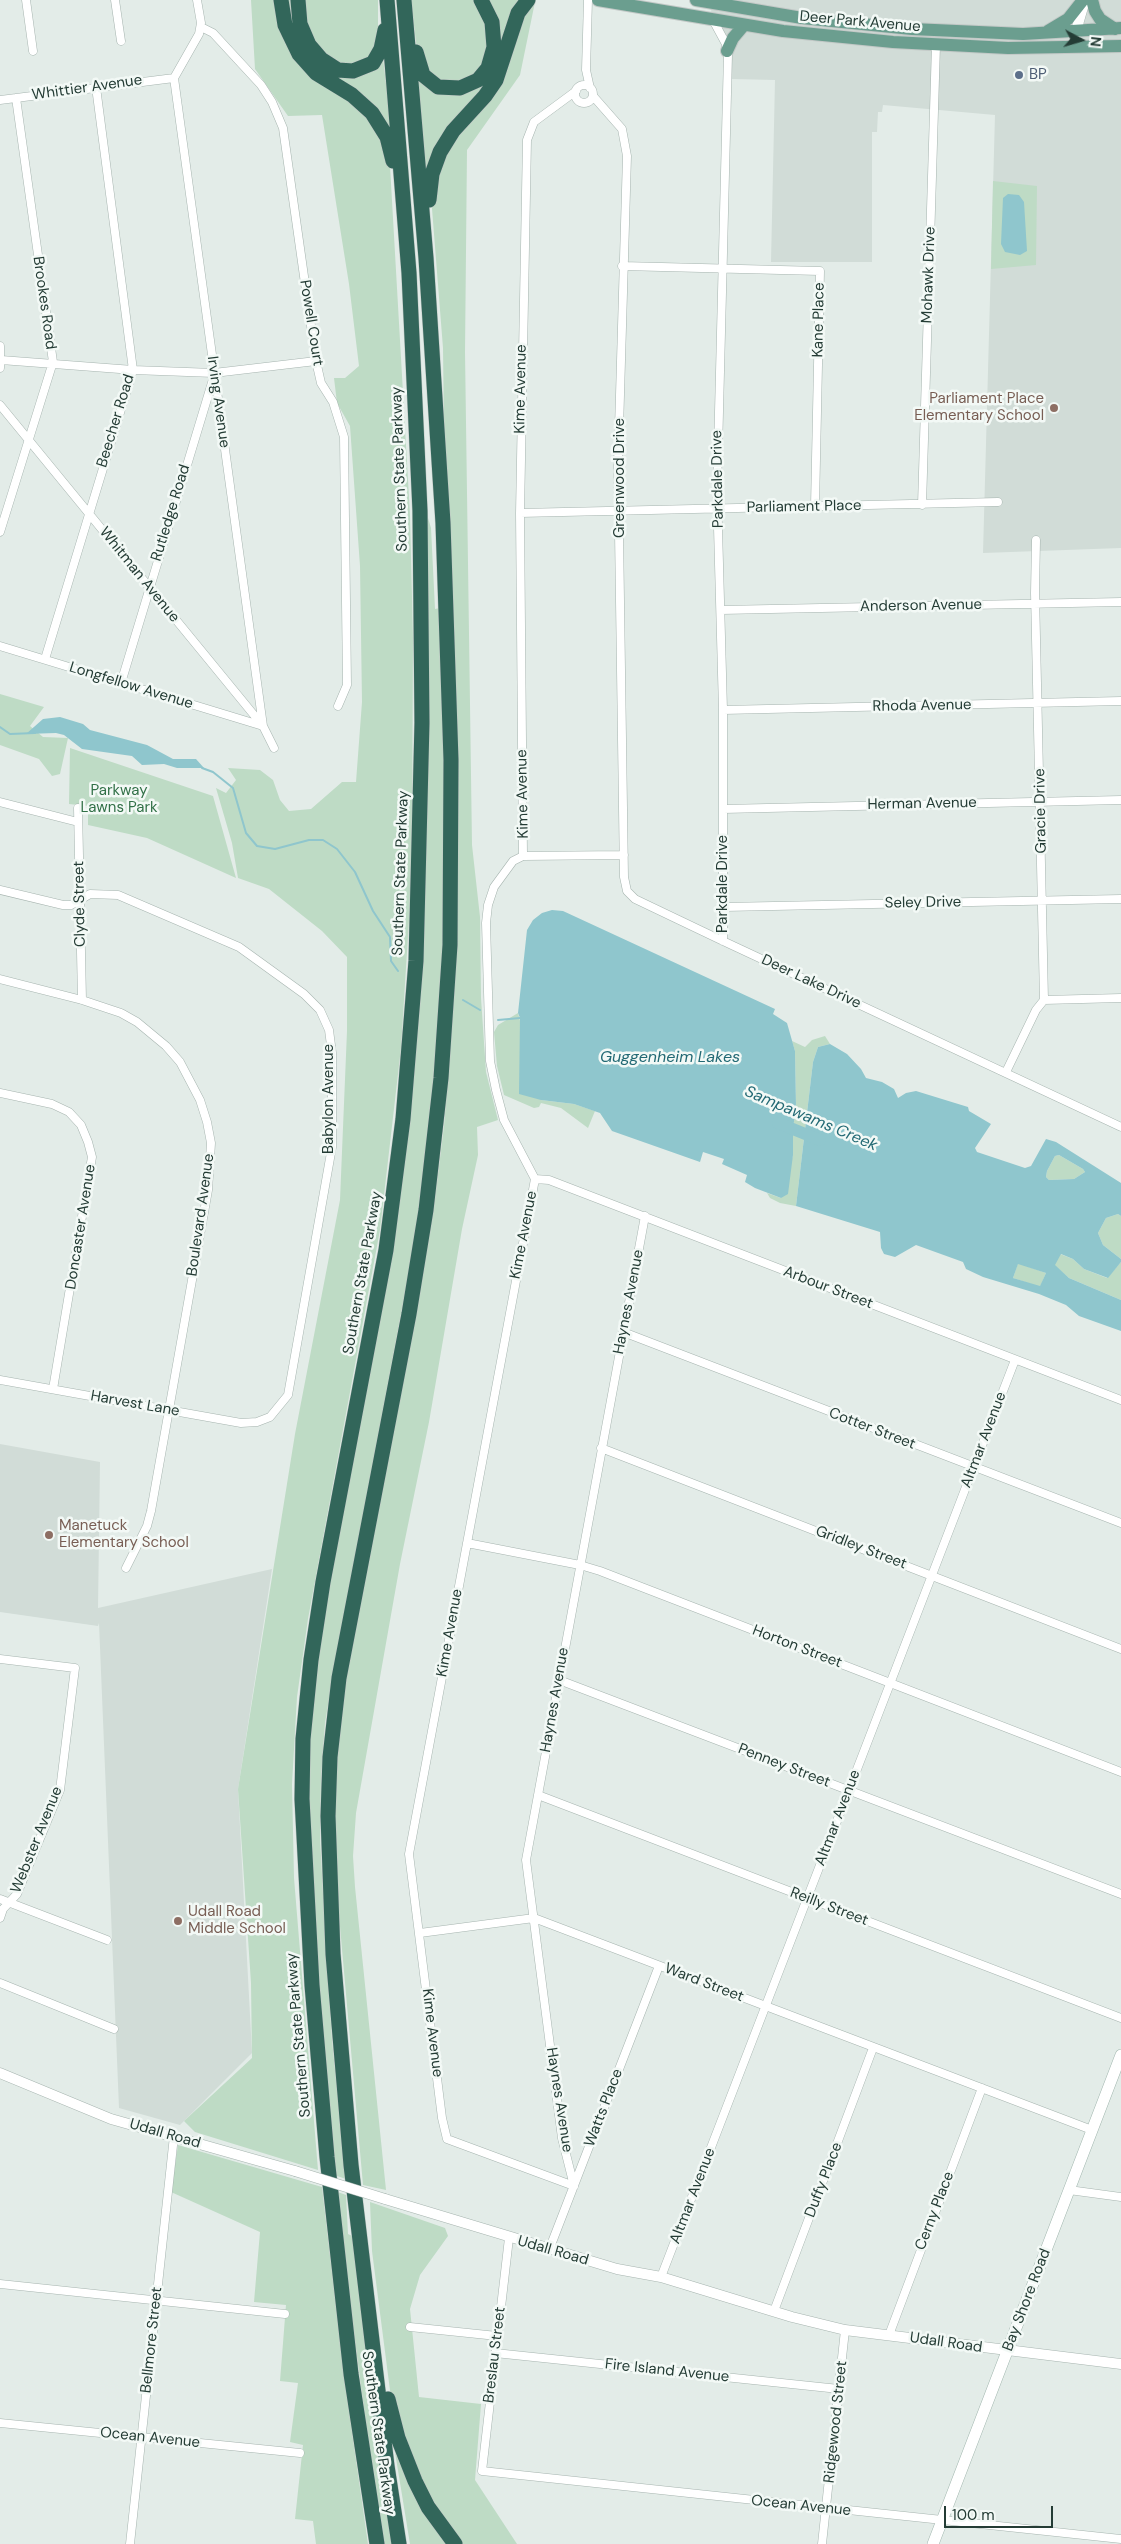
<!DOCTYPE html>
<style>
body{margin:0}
#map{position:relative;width:1121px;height:2544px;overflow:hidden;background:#e3ece8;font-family:"DM Sans",sans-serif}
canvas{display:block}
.north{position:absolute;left:1056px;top:15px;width:50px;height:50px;-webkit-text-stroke:4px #f3f9f6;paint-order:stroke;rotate:96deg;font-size:14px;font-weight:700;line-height:20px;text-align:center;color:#243c35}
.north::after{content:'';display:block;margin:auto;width:18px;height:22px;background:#243c35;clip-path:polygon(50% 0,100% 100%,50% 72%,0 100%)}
.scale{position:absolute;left:944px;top:2506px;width:109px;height:22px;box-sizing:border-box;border:2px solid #243c35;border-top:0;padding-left:6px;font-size:15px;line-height:18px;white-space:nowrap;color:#243c35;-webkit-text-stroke:4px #f3f9f6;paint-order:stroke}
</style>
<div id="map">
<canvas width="1121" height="2544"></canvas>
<div class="north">N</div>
<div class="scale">100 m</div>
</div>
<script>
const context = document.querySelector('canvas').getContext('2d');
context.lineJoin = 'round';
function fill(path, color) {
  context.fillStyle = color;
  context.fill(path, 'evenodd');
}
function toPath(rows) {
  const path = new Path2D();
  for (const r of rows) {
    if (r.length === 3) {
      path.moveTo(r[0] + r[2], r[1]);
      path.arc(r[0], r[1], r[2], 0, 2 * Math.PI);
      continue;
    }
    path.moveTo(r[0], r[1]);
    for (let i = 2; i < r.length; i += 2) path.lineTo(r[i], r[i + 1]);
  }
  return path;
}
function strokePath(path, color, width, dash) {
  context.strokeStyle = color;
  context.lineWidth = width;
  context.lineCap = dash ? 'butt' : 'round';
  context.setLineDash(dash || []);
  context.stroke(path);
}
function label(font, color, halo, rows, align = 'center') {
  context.font = font + ' "DM Sans",sans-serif';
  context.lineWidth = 5;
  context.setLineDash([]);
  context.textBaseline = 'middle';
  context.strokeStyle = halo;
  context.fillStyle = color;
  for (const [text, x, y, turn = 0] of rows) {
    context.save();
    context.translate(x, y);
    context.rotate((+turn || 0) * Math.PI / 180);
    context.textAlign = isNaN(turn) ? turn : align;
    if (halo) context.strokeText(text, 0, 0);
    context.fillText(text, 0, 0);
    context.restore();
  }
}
const built = toPath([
 [712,0,1121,0,1121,548,983,553,995,115,883,105,882,112,878,112,877,132,872,132,872,262,771,262,775,80,732,79,732,57,711,14],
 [0,1444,100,1462,98,1608,272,1569,238,1789,252,2053,180,2125,119,2108,99,1623,98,1626,0,1612]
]);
const green = toPath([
 [251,0,277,0,278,20,378,129,390,166,410,515,413,638,412,872,401,1048,380,1230,308,1619,297,1697,292,1784,294,1878,318,2170,195,2132,184,2121,252,2058,251,1983,238,1789,295,1434,340,1200,347,1031,347,957,322,931,269,889,238,878,232,843,216,788,226,793,236,780,228,768,260,770,273,780,280,800,289,811,311,809,342,782,356,782,362,702,360,566,350,426,337,403,334,378,345,378,359,366,349,284,322,115,288,116,255,69],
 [284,0,295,0,294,14,334,72,383,58,392,135,298,49],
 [302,0,378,0,378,34,370,60,347,68,312,44],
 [411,0,477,0,487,19,489,55,472,79,442,84,418,59],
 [486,0,522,0,497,68,428,170,425,170,416,76,434,90,492,68],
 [535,2,520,75,467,150,465,352,472,845,480,917,481,998,486,1072,498,1120,477,1127,478,1155,462,1229,429,1422,400,1564,356,1813,353,1856,355,1887,386,2190,363,2185,333,1848,334,1792,344,1678,435,1198,444,1126,451,1034,443,348,431,196,445,151,493,92,521,11],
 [993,181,1037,186,1036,265,991,269],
 [428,518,431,528,435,609,440,608,445,776,443,948,434,1086,414,1245,335,1663,325,1723,321,1779,320,1837,324,1913,332,2040,346,2179,334,2175,308,1838,310,1724,315,1672,421,975,425,900],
 [0,694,44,707,30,726,43,737,68,738,60,774,52,776,39,759,0,745],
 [70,748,213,796,236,878,147,838,88,825,88,806,69,804],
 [518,1013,541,1100,574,1104,595,1111,588,1128,561,1108,541,1103,539,1107,534,1108,504,1095,497,1066,494,1032,498,1025],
 [825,1036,830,1044,818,1047,813,1062,796,1206,780,1203,770,1198,767,1193,781,1198,793,1155,793,1129,796,1106,795,1051,792,1041,805,1047,812,1040],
 [1059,1155,1083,1169,1085,1172,1074,1179,1049,1180,1046,1177,1047,1171,1055,1156],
 [1118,1214,1121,1216,1121,1259,1103,1245,1098,1233,1106,1218],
 [1060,1254,1073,1259,1084,1269,1107,1278,1121,1262,1121,1300,1069,1278,1054,1265],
 [1018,1263,1046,1273,1040,1287,1013,1278],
 [178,2145,322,2187,344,2376,368,2544,316,2544,313,2521,295,2519,303,2445,290,2442,298,2383,280,2381,286,2305,254,2302,260,2232,171,2192],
 [335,2191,346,2195,348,2234,352,2236,394,2544,382,2544],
 [370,2202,445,2228,448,2236,420,2275,410,2309,419,2397,481,2404,475,2480,517,2544,458,2544,432,2511,391,2398,372,2251],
 [395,2452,413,2492,449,2544,410,2544]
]);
const water = toPath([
 [1008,194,1019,195,1024,202,1027,251,1020,255,1005,252,1001,244,1003,198],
 [60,717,83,724,90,730,147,745,173,759,196,759,204,768,177,768,164,764,142,765,132,756,82,749,64,735,56,733,26,734,43,719],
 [552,910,563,911,775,1009,773,1014,787,1023,795,1051,796,1106,793,1129,793,1155,788,1194,781,1198,755,1188,745,1182,747,1175,722,1164,724,1159,703,1152,700,1162,612,1131,600,1113,574,1104,541,1100,519,1094,520,1018,518,1013,527,930,533,920,542,913],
 [830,1044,847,1054,861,1069,866,1078,882,1082,894,1089,898,1098,906,1093,916,1091,968,1107,969,1111,991,1124,975,1148,977,1152,1025,1168,1031,1166,1046,1139,1056,1142,1121,1183,1121,1216,1118,1214,1106,1218,1098,1233,1103,1245,1121,1259,1121,1262,1108,1278,1084,1269,1073,1259,1061,1254,1055,1265,1069,1278,1121,1300,1121,1331,1079,1316,1066,1305,1039,1294,983,1277,966,1269,963,1262,916,1245,895,1257,884,1254,881,1248,880,1232,796,1206,813,1062,818,1047],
 [1059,1155,1083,1169,1085,1172,1074,1179,1049,1180,1046,1177,1047,1171,1055,1156],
 [1018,1264,1046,1273,1040,1286,1013,1278]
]);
const stream = toPath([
 [0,727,10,734,35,733],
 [202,768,213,772,233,788,246,833,257,846,275,849,309,840,323,840,337,849,355,872,373,911,390,937,391,961,398,971],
 [463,1000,480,1010],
 [498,1020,520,1018]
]);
const river = toPath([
 [778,1123,820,1140]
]);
const minor = toPath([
 [26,0,33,51],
 [115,0,121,41],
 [588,0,586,70,590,88],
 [713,20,726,44,728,54,717,491,723,710,723,941],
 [201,27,213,33,261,85,272,102,283,128,316,361,321,383,333,402,344,437,347,685,338,706],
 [174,78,199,34,201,23,197,0],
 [584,94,9],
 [593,96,622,129,627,156,618,463,624,877,627,891,635,899,723,941,1121,1127],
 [0,100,174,78],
 [622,266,820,271,815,506],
 [0,346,0,368],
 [1,360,133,370,214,373,316,361],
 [0,405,263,726,274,748],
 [922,505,936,45],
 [520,513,998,502],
 [0,532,53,362,16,98],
 [721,610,1121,602],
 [0,646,263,726,174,78],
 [45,659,133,370,96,87],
 [121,683,214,376],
 [723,710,1121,701],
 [0,802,78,822],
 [78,808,82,1000],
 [723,809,1121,800],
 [523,856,624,855],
 [0,890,63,905,71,905,90,894,118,895,239,947,304,994,320,1010,329,1030,332,1053,332,1147,288,1395,270,1417,257,1422,241,1423,0,1380],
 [724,907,1121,899],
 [0,979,82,1000,121,1013,137,1022,166,1046,180,1062,200,1100,207,1122,211,1143,208,1190,151,1511,147,1526,126,1568],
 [1044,1000,1121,998],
 [1006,1072,1036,1010,1044,1000,1035,593,1036,540],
 [0,1093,52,1104,69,1112,81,1125,88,1142,92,1157,53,1389],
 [535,1179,549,1180,1121,1400],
 [623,1332,1121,1523],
 [601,1448,1121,1649],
 [467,1543,580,1565,600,1571,1121,1772],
 [0,1659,75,1668,60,1790,17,1894,3,1909,0,1918],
 [559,1680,1121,1894],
 [538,1795,1121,2018],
 [0,1899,107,1940],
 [420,1933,534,1918,1092,2130],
 [0,1983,114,2029],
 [574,2186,447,2139,442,2118,409,1854,535,1179,504,1120,496,1090,490,1061,486,923,488,905,494,887,513,861,523,856,520,513,527,140,534,122,576,91],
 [574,2186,562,2138,526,1860,645,1216],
 [1069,2190,1121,2197],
 [509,2238,482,2471,1121,2539],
 [549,2250,659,1966],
 [661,2277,1015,1360],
 [0,2284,285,2314],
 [774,2311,873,2048],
 [410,2327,497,2336],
 [889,2335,982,2088],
 [495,2353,839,2389],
 [0,2423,300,2453],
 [130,2544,174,2136],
 [822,2544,845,2330]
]);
const tertiary = toPath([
 [1074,47,1076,31,1085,0],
 [0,2073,111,2119,295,2171],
 [385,2199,617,2269,661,2277,792,2317,845,2330,1121,2364]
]);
const secondary = toPath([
 [933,2544,1121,2055]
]);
const primary = toPath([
 [598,0,783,31,893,42,1008,48,1121,46],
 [696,0,802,18,912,29,1023,34,1121,28],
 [1092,0,1095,11,1100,19,1115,29],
 [1048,31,1068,19,1083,0],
 [727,51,733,38,744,25]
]);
const motorway = toPath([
 [281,0,285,25,299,54,316,73,352,95,372,113,387,137,393,161],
 [298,0,300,24,309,45,321,59,338,70,353,71,373,63,381,49,385,30],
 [416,52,423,75,438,87,460,88,478,80,488,68,494,47,492,22,481,0],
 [429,200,432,174,440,152,453,131,485,96,496,80,518,13,528,0],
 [388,2399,398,2438,415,2481,428,2507,455,2544],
 [377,2544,351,2374,327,2157,312,1985,302,1799,303,1739,311,1660,323,1582,386,1250,403,1119,416,961,422,723,420,511,409,273,387,0],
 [399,2544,387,2466,351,2165,333,1954,328,1816,330,1757,339,1678,409,1314,426,1210,441,1078,450,945,451,760,443,523,426,258,404,0]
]);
const tertiaryBridge = toPath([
 [295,2171,385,2199]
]);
const markers = [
 [1019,75,5,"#5c6f8a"],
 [1054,408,5,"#8d6e63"],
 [49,1535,5,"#8d6e63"],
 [178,1921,5,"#8d6e63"]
];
const streetNames = [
 ["Deer Park Avenue",860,22,5],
 ["Whittier Avenue",87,88,-8],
 ["Mohawk Drive",929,275,-88],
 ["Brookes Road",44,303,82],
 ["Kane Place",819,320,-89],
 ["Powell Court",311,323,81],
 ["Kime Avenue",521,389,-89],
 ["Irving Avenue",218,402,82],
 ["Beecher Road",116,421,-73],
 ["Southern State Parkway",400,469,-92],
 ["Greenwood Drive",620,478,-90],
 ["Parkdale Drive",718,479,-91],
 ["Parliament Place",804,507,-1],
 ["Rutledge Road",171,513,-73],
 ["Whitman Avenue",139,575,51],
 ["Anderson Avenue",921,606,-1],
 ["Longfellow Avenue",131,686,17],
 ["Rhoda Avenue",922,706,-1],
 ["Kime Avenue",523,794,-91],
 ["Herman Avenue",922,804,-1],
 ["Gracie Drive",1041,811,-91],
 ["Southern State Parkway",401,873,-88],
 ["Parkdale Drive",723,884,-90],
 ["Seley Drive",923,903,-1],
 ["Clyde Street",80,904,-91],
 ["Deer Lake Drive",811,982,25],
 ["Babylon Avenue",329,1099,-90],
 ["Boulevard Avenue",201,1215,-82],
 ["Doncaster Avenue",81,1227,-81],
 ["Kime Avenue",524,1235,-79],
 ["Southern State Parkway",363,1273,-80],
 ["Arbour Street",828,1288,21],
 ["Haynes Avenue",629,1302,-79],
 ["Harvest Lane",135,1404,10],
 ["Cotter Street",872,1429,21],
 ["Altmar Avenue",984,1440,-69],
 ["Gridley Street",861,1548,21],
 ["Kime Avenue",450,1633,-80],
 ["Horton Street",797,1647,21],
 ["Haynes Avenue",555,1700,-80],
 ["Penney Street",784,1766,21],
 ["Altmar Avenue",838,1818,-69],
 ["Webster Avenue",37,1840,-68],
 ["Reilly Street",829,1907,21],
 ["Ward Street",704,1983,21],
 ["Kime Avenue",432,2033,83],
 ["Southern State Parkway",299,2035,-95],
 ["Haynes Avenue",559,2100,81],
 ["Watts Place",604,2108,-69],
 ["Udall Road",165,2134,16],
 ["Duffy Place",824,2180,-69],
 ["Altmar Avenue",693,2196,-69],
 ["Cerny Place",935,2211,-69],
 ["Udall Road",553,2251,16],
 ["Bay Shore Road",1027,2300,-69],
 ["Bellmore Street",152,2340,-84],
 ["Udall Road",946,2343,8],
 ["Breslau Street",495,2355,-83],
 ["Fire Island Avenue",667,2371,6],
 ["Ridgewood Street",836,2422,-84],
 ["Southern State Parkway",378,2433,82],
 ["Ocean Avenue",150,2438,6],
 ["Ocean Avenue",801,2506,6]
];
const serviceNames = [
 ["BP",1029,75]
];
const educationNames = [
 ["Parliament Place",1044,399,"right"],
 ["Elementary School",1044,416,"right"],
 ["Manetuck",59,1526],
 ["Elementary School",59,1543],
 ["Udall Road",188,1912],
 ["Middle School",188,1929]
];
const parkNames = [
 ["Parkway",119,791],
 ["Lawns Park",119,808]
];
const waterNames = [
 ["Guggenheim Lakes",670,1058],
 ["Sampawams Creek",811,1119,23]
];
fill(built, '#d1dcd7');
fill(green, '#bedbc5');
fill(water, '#8fc6cd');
strokePath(stream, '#8fc6cd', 2);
strokePath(river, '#8fc6cd', 12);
strokePath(minor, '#a6b4af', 9);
strokePath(tertiary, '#a6b4af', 11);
strokePath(secondary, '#a2b7af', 12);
strokePath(primary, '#c2c8c6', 14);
strokePath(motorway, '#c2c8c6', 16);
strokePath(minor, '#fff', 8);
strokePath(tertiary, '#fff', 10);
strokePath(secondary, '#fff', 11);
strokePath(primary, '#6b9e8f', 12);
strokePath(motorway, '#32665a', 15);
strokePath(tertiaryBridge, '#a6b4af', 11, []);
strokePath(tertiaryBridge, '#fff', 10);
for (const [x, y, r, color] of markers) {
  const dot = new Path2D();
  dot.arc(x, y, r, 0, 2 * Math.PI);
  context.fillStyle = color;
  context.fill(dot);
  strokePath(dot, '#f3f9f6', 2);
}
label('15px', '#243c35', '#f3f9f6', streetNames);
label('15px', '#4e5e75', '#f3f9f6', serviceNames, 'left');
label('15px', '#785e54', '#f3f9f6', educationNames, 'left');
label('15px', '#317047', '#f3f9f6', parkNames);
label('italic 16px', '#226974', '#f3f9f6', waterNames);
</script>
